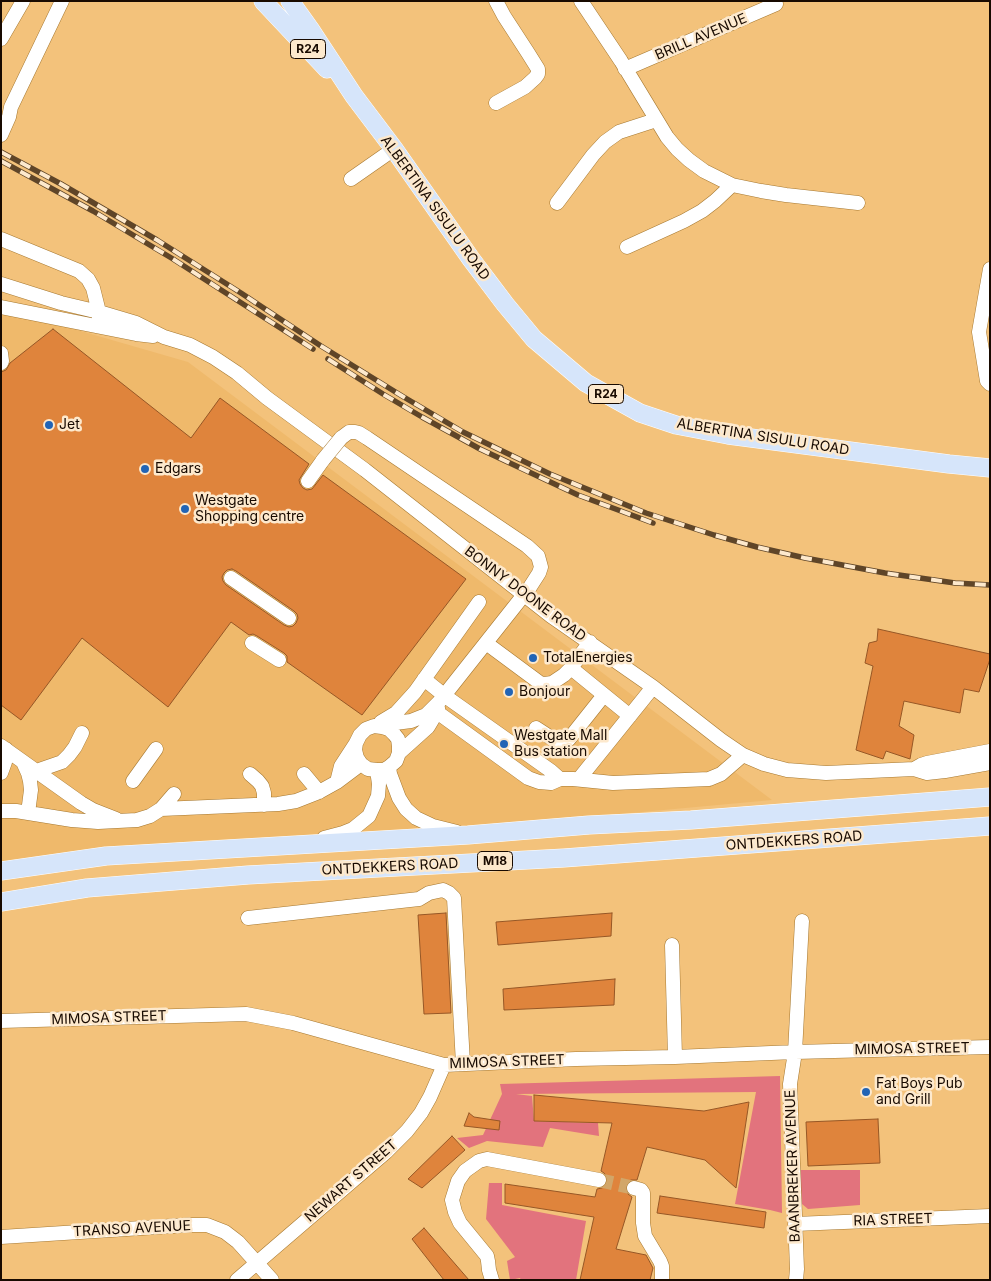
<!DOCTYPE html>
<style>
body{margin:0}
#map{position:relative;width:991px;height:1281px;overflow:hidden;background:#f3c27b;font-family:Inter,sans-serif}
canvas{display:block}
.frame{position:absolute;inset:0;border:2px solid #180a00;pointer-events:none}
</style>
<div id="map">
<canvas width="991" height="1281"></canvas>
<div class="frame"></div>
</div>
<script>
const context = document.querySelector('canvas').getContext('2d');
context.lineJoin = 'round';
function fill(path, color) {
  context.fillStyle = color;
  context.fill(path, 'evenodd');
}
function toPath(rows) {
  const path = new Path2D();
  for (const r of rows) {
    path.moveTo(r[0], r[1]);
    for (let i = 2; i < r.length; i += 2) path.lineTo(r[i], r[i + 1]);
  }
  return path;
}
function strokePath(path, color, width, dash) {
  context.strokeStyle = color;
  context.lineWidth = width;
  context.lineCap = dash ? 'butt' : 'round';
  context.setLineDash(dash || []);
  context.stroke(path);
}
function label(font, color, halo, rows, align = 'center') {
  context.font = font + ' Inter,sans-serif';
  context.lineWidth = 5;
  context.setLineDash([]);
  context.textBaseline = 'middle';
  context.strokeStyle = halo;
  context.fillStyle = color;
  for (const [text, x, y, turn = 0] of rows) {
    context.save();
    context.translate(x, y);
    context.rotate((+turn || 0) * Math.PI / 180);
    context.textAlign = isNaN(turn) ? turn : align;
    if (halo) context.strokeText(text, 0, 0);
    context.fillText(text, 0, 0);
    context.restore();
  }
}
const built = toPath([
 [1,308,188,362,772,800,1,871]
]);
const green = toPath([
 [780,1076,782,1213,770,1210,735,1204,756,1092,516,1094,532,1096,534,1121,598,1123,599,1136,550,1128,543,1147,487,1141,469,1148,457,1138,483,1135,502,1094,500,1084],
 [800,1170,860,1170,860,1205,808,1209,802,1204,797,1196],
 [489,1183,502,1183,502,1205,586,1221,576,1280,521,1280,520,1278,510,1280,507,1261,515,1257,486,1219]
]);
const building = toPath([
 [53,329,191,438,220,398,309,464,299,480,300,484,303,488,307,490,312,489,323,475,466,579,362,715,287,662,287,656,284,653,257,636,253,634,249,635,231,622,168,707,82,638,21,720,1,705,1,372,6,370,10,363,53,329],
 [232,569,236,571,294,611,297,614,298,618,296,623,293,626,289,627,284,625,226,585,223,581,222,577,224,573,227,570,232,569],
 [878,629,990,654,990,659,979,692,964,689,960,713,904,701,899,726,914,735,910,759,886,751,883,759,856,750,873,666,865,663,869,643,877,641,878,629],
 [446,913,451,1013,424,1014,418,915,446,913],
 [612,913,611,936,498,945,496,922,612,913],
 [615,979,614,1005,504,1010,503,989,615,979],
 [534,1095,704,1111,749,1102,736,1188,705,1160,647,1147,637,1180,631,1180,628,1182,626,1185,626,1191,628,1194,632,1197,616,1249,646,1255,653,1268,650,1280,580,1280,594,1217,505,1203,505,1184,595,1197,597,1189,602,1188,606,1185,607,1182,607,1177,604,1173,601,1171,612,1123,534,1121,534,1095],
 [469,1113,474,1117,500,1121,499,1130,464,1126,469,1113],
 [878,1119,880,1163,808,1166,806,1122,878,1119],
 [452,1136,465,1150,422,1188,408,1179,452,1136],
 [660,1196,766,1212,764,1228,657,1213,660,1196],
 [424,1228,469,1280,444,1280,412,1239,424,1228]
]);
const minorTunnel = toPath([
 [599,1180,634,1188]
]);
const minor = toPath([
 [581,1,621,61,667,137,677,149,689,160,704,171,732,185,761,191,786,195,858,203],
 [1,39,23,1],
 [625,69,776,4],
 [496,103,525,87,535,78,538,74,538,69,528,53,504,16,496,1],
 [1,135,9,117,11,107,62,1],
 [351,179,394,149],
 [557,203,593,155,605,142,619,132,656,120],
 [1,239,79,271,88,279,93,288,99,312,99,320],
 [627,247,684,221,702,211,715,201,732,185],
 [990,269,979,332,987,381,990,384],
 [1,284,61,303,99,312,136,323,164,337,190,345,213,357,237,373,267,398,365,470,551,616,653,687,721,740,743,755,764,764,787,770,826,773,914,769,927,773,945,771,990,763],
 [1,307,136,334,153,336],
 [1,353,2,361,1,363],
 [341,438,349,432,355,432,359,433,367,438,527,546,538,556,541,567,539,573,530,587,439,702,426,715,411,721,395,723,382,727],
 [308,481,323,460],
 [231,578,289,618],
 [252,643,279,660],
 [486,643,540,683,545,684,552,683,564,675,571,668,590,642],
 [571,668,630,716],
 [424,679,445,696,551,771,560,779,573,779,613,783,709,779,721,774,743,755],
 [437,712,528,778,539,782,551,783,560,779],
 [381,722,396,713,415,692,479,602],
 [536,728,559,743,564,742,569,739,604,695],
 [1,746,81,803,93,810,116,819],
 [399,753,428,727,437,712,438,708],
 [23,762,28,773,30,781,31,790,28,813],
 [389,767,384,770,377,770,368,769,361,764,357,758,355,750,356,743,360,735,366,729,374,726,382,727,389,729,394,734,398,739,399,746,399,753,396,761,389,767,390,774,399,798,406,809,416,818,433,826,457,832],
 [914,769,921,765,927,763,990,751],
 [36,771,62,762,69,755,75,747,82,733],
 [1,773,5,762,6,749],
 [250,774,258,781,262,786,264,793,264,805],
 [304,774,319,792],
 [579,779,653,687],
 [133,781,156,749],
 [337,782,341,766,356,743],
 [161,809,278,804,296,801,319,792,337,782,361,764],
 [1,811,16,811,72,820,98,822,137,820,150,816,161,809,174,794],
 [324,838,343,833,353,829,369,816,378,796,379,784,377,770],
 [248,918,419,899,429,893,443,890,449,893,454,898,463,1064],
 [672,945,675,1057],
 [1,1021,246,1014,293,1023,444,1065,576,1059,675,1057,795,1052,990,1047],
 [634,1188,641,1190,643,1193,643,1223,645,1236,660,1261,662,1266,662,1280],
 [795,1224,990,1216],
 [1,1237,189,1225,207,1225,225,1232,238,1242,272,1280],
 [237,1280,386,1152,407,1131,421,1113,430,1097,444,1065],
 [492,1280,489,1270,488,1261,487,1256,460,1223,455,1212,452,1200,458,1181,465,1171,479,1161,487,1159,599,1180],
 [796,1280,797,1269,790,1084,795,1052,802,921]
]);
const major = toPath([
 [263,1,327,69],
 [290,1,310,29,354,96,394,149,471,259,505,304,534,339,586,383,640,413,676,425,728,435,949,464,990,468],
 [1,871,106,856,468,835,589,825,691,820,990,797],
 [1,902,87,888,248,875,564,858,990,826]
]);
const rail = toPath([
 [1,152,61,184,157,240,241,293,321,346,402,396,463,432,550,474,646,513,714,535,757,547,805,558,885,573,955,583,990,585],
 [1,161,93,211,173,259,313,349],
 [328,359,383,394,422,417,480,449,578,495,653,523]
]);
const minorBridge = toPath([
 [323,460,341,438]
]);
const markers = [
 [49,425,5,"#2264b5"],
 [145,469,5,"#2264b5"],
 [185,509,5,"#2264b5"],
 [533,658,5,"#2264b5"],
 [509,692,5,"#2264b5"],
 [504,744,5,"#2264b5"],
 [866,1092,5,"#2264b5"]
];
const shields = [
 [308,49,35],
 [606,394,35],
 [495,861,35]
];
const shieldNames = [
 ["R24",308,49],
 ["R24",606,394],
 ["M18",495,861]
];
const streetNames = [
 ["BRILL AVENUE",701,37,-23],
 ["ALBERTINA SISULU ROAD",435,208,54],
 ["ALBERTINA SISULU ROAD",763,437,9],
 ["BONNY DOONE ROAD",525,594,37],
 ["ONTDEKKERS ROAD",794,841,-4],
 ["ONTDEKKERS ROAD",390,867,-3],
 ["MIMOSA STREET",109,1018,-2],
 ["MIMOSA STREET",912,1049,-1],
 ["MIMOSA STREET",507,1062,-2],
 ["BAANBREKER AVENUE",793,1166,-92],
 ["NEWART STREET",351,1181,-41],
 ["RIA STREET",893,1220,-2],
 ["TRANSO AVENUE",132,1229,-3]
];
const poiNames = [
 ["Jet",59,425],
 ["Edgars",155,469],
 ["Westgate",195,501],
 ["Shopping centre",195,517],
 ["TotalEnergies",543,658],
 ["Bonjour",519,692],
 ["Westgate Mall",514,736],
 ["Bus station",514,752],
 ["Fat Boys Pub",876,1084],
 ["and Grill",876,1100]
];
fill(built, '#efb96b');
fill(green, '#e2737d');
fill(building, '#df843c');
strokePath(building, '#965726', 1);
strokePath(minorTunnel, '#d2a669', 14, [14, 7]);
strokePath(minor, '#a67830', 15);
strokePath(major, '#fff', 19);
strokePath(minor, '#fff', 14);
strokePath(major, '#d6e5fa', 18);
strokePath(rail, '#5f4528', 5.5);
strokePath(rail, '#fde9cd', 4, [11]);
strokePath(minorBridge, '#a67830', 15, []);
strokePath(minorBridge, '#fff', 14);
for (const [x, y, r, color] of markers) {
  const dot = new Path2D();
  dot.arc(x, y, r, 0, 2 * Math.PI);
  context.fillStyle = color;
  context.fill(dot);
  strokePath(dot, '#fde9cd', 2);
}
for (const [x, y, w] of shields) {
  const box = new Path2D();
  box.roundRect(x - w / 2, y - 9.5, w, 19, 4);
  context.fillStyle = '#fde9cd';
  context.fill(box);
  strokePath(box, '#180a00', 1);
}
label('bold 12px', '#180a00', null, shieldNames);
label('14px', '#180a00', '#fde9cd', streetNames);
label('14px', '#180a00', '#fde9cd', poiNames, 'left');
</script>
